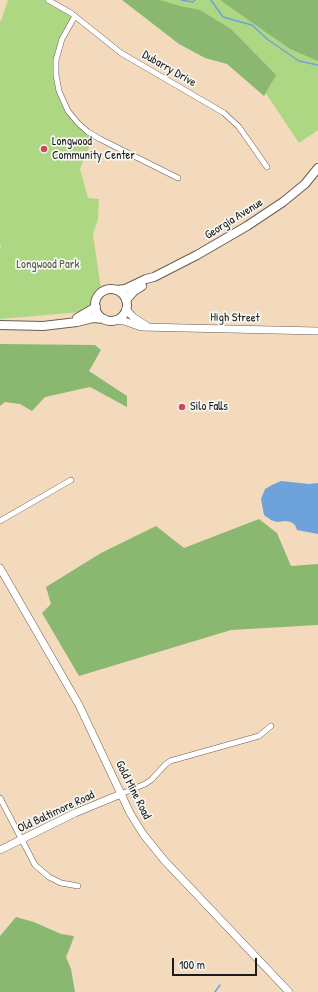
<!DOCTYPE html>
<style>
body{margin:0}
#map{position:relative;width:318px;height:992px;overflow:hidden;background:#f4dabd;font-family:"Patrick Hand",sans-serif}
canvas{display:block}
.scale{position:absolute;left:172px;top:958px;width:85px;height:18px;box-sizing:border-box;border:2px solid #1c1c1c;border-top:0;padding-left:5px;font-size:12px;line-height:14px;white-space:nowrap;color:#1c1c1c;-webkit-text-stroke:3px #f6f6f2;paint-order:stroke}
</style>
<div id="map">
<canvas width="318" height="992"></canvas>
<div class="scale">100 m</div>
</div>
<script>
const context = document.querySelector('canvas').getContext('2d');
context.lineJoin = 'round';
function fill(path, color) {
  context.fillStyle = color;
  context.fill(path, 'evenodd');
}
function toPath(rows) {
  const path = new Path2D();
  for (const r of rows) {
    if (r.length === 3) {
      path.moveTo(r[0] + r[2], r[1]);
      path.arc(r[0], r[1], r[2], 0, 2 * Math.PI);
      continue;
    }
    path.moveTo(r[0], r[1]);
    for (let i = 2; i < r.length; i += 2) path.lineTo(r[i], r[i + 1]);
  }
  return path;
}
function strokePath(path, color, width, dash) {
  context.strokeStyle = color;
  context.lineWidth = width;
  context.lineCap = dash ? 'butt' : 'round';
  context.setLineDash(dash || []);
  context.stroke(path);
}
function label(font, color, halo, rows, align = 'center') {
  context.font = font + ' "Patrick Hand",sans-serif';
  context.lineWidth = 3.5;
  context.setLineDash([]);
  context.textBaseline = 'middle';
  context.strokeStyle = halo;
  context.fillStyle = color;
  for (const [text, x, y, turn = 0] of rows) {
    context.save();
    context.translate(x, y);
    context.rotate((+turn || 0) * Math.PI / 180);
    context.textAlign = isNaN(turn) ? turn : align;
    if (halo) context.strokeText(text, 0, 0);
    context.fillText(text, 0, 0);
    context.restore();
  }
}
const green = toPath([
 [8,0,48,0,75,16,62,39,56,60,56,77,68,111,94,136,80,169,88,198,99,199,98,219,93,234,101,289,89,306,80,312,0,319,0,248,1,247,0,243,0,21,1,21],
 [129,0,318,0,318,130,299,143,259,83]
]);
const forest = toPath([
 [122,0,160,0,180,6,200,10,231,29,276,75,264,96,227,64,205,58,179,44],
 [220,0,318,0,318,61,290,49],
 [0,344,95,345,101,350,89,371,127,396,127,407,90,387,45,397,32,411,20,404,5,402,0,406],
 [259,519,277,533,291,566,318,564,318,625,231,630,79,676,42,613,51,604,46,587,101,553,156,526,184,548],
 [16,917,34,922,61,934,74,936,71,945,66,957,71,969,75,992,0,992,0,936]
]);
const water = toPath([
 [281,481,309,484,318,483,318,534,297,530,295,525,291,522,285,521,277,522,271,520,264,515,261,499,265,489,272,485]
]);
const stream = toPath([
 [181,0,193,2,195,0],
 [211,0,223,17,252,25,267,39,299,61,318,65],
 [215,992,220,985]
]);
const street = toPath([
 [48,0,71,13,121,53,224,113,239,127,267,167],
 [75,16,62,39,56,60,56,75,59,91,68,111,78,123,88,132,100,139,178,178],
 [0,521,71,480],
 [121,794,145,784,151,780,165,765,170,761,259,736,271,726],
 [0,798,35,865,49,877,61,883,78,886]
]);
const secondary = toPath([
 [126,309,133,317,147,326],
 [115,320,124,321,141,327,318,331],
 [0,568,79,705,130,813,143,834,164,860,289,992],
 [0,850,75,813,121,794]
]);
const primary = toPath([
 [111,305,16],
 [116,290,125,289,146,279,154,277,197,255,247,226,283,202,305,184,318,168],
 [126,300,134,291,142,286],
 [77,318,96,307],
 [0,325,43,326,77,322,93,318,104,319]
]);
const markers = [
 [44,149,4,"#d1495b"],
 [182,407,4,"#d1495b"]
];
const streetNames = [
 ["Dubarry Drive",169,69,30],
 ["Georgia Avenue",234,219,-32],
 ["High Street",235,318,1],
 ["Gold Mine Road",133,790,63],
 ["Old Baltimore Road",56,812,-25]
];
const poiNames = [
 ["Longwood",52,142],
 ["Community Center",52,156],
 ["Silo Falls",190,407]
];
const parkNames = [
 ["Longwood Park",48,265]
];
fill(green, '#aed783');
fill(forest, '#8ab871');
fill(water, '#6da2da');
strokePath(stream, '#6da2da', 1.5);
strokePath(street, '#685e54', 6);
strokePath(secondary, '#685e54', 8);
strokePath(primary, '#685e54', 10);
strokePath(street, '#fff', 5);
strokePath(secondary, '#fff', 7);
strokePath(primary, '#fff', 8);
for (const [x, y, r, color] of markers) {
  const dot = new Path2D();
  dot.arc(x, y, r, 0, 2 * Math.PI);
  context.fillStyle = color;
  context.fill(dot);
  strokePath(dot, '#f6f6f2', 1.5);
}
label('12px', '#1c1c1c', '#f6f6f2', streetNames);
label('12px', '#1c1c1c', '#f6f6f2', poiNames, 'left');
label('12px', '#4f5d40', '#f6f6f2', parkNames);
</script>
